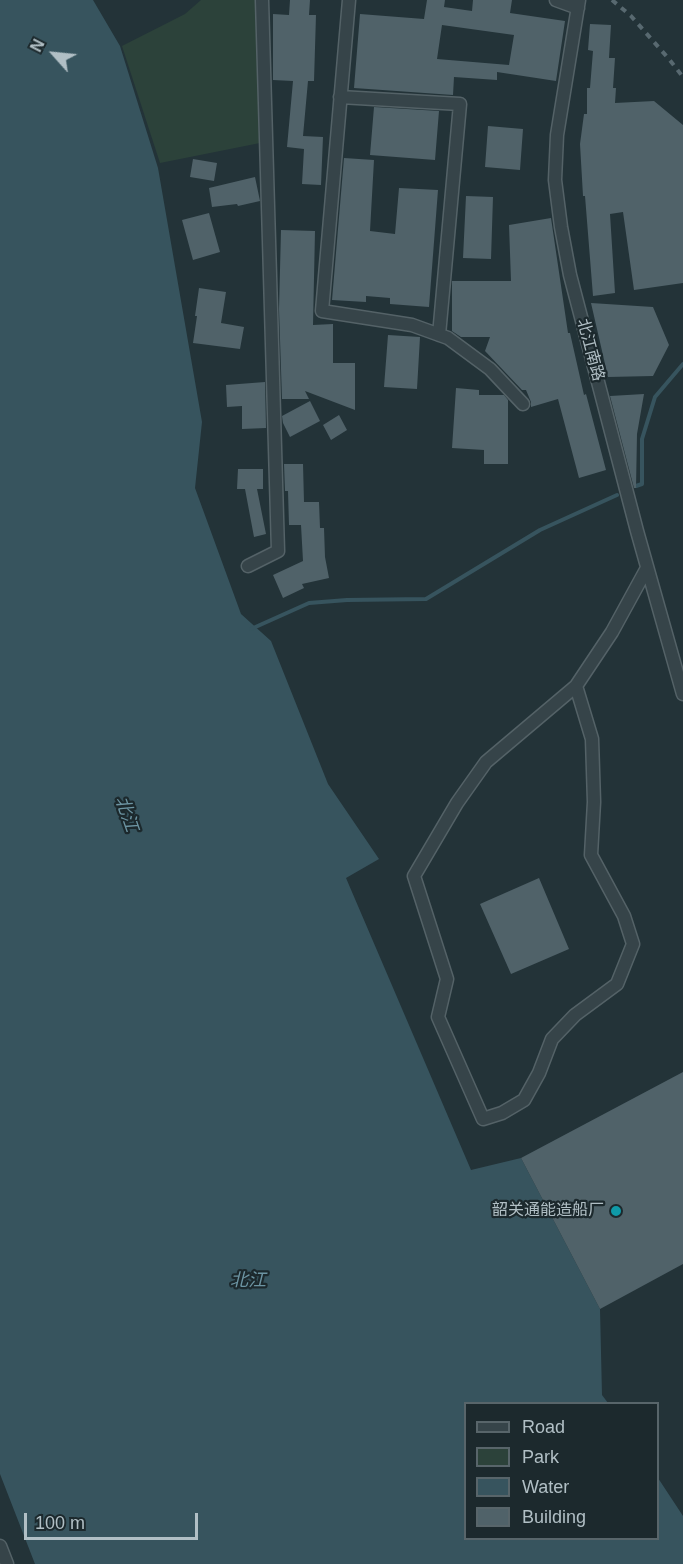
<!DOCTYPE html>
<meta charset="utf-8">
<style>
body{margin:0}
#map{position:relative;width:683px;height:1564px;overflow:hidden;background:#233338;font-family:Arial,sans-serif}
canvas{display:block}
.legend{position:absolute;left:464px;top:1402px;width:195px;height:138px;box-sizing:border-box;background:#1c292d;border:2px solid #58656a;margin:0;padding:8px 10px;list-style:none;font-size:18px;color:#b1bfc5}
.legend li{display:flex;align-items:center;gap:12px;height:30px}
.legend b{width:30px;border:2px solid #58656a}
.north{position:absolute;left:24px;top:24px;width:60px;height:60px;-webkit-text-stroke:4px #1c292d;paint-order:stroke;rotate:297deg;font-size:16px;font-weight:700;line-height:24px;text-align:center;color:#b1bfc5}
.north::after{content:'';display:block;margin:auto;width:21px;height:27px;background:#b1bfc5;clip-path:polygon(50% 0,100% 100%,50% 72%,0 100%)}
.scale{position:absolute;left:24px;top:1513px;width:174px;height:27px;box-sizing:border-box;border:3px solid #b1bfc5;border-top:0;padding-left:8px;font-size:18px;line-height:21px;white-space:nowrap;color:#b1bfc5;-webkit-text-stroke:4px #1c292d;paint-order:stroke}
</style>
<div id="map">
<canvas width="683" height="1564"></canvas>
<ul class="legend">
<li><b style="height:8px;background:#364449"></b>Road</li>
<li><b style="height:16px;background:#2c423a"></b>Park</li>
<li><b style="height:16px;background:#37545e"></b>Water</li>
<li><b style="height:16px;background:#506269"></b>Building</li>
</ul>
<div class="north">N</div>
<div class="scale">100 m</div>
</div>
<script>
const context = document.querySelector('canvas').getContext('2d');
context.lineJoin = 'round';
function fill(path, color) {
  context.fillStyle = color;
  context.fill(path, 'evenodd');
}
function toPath(rows) {
  const path = new Path2D();
  for (const r of rows) {
    path.moveTo(r[0], r[1]);
    for (let i = 2; i < r.length; i += 2) path.lineTo(r[i], r[i + 1]);
  }
  return path;
}
function strokePath(path, color, width, dash) {
  context.strokeStyle = color;
  context.lineWidth = width;
  context.lineCap = dash ? 'butt' : 'round';
  context.setLineDash(dash || []);
  context.stroke(path);
}
function label(font, color, halo, rows, align = 'center') {
  context.font = font + ' Arial,"Noto Sans SC",sans-serif';
  context.lineWidth = 4.5;
  context.setLineDash([]);
  context.textBaseline = 'middle';
  context.strokeStyle = halo;
  context.fillStyle = color;
  for (const [text, x, y, turn = 0] of rows) {
    context.save();
    context.translate(x, y);
    context.rotate((+turn || 0) * Math.PI / 180);
    context.textAlign = isNaN(turn) ? turn : align;
    if (halo) context.strokeText(text, 0, 0);
    context.fillText(text, 0, 0);
    context.restore();
  }
}
const green = toPath([
 [201,0,258,0,260,143,160,163,122,46,185,14]
]);
const water = toPath([
 [0,0,93,0,120,46,158,168,202,422,195,488,241,614,271,641,328,784,379,859,346,878,471,1170,521,1158,600,1309,602,1395,608,1403,466,1404,466,1538,658,1538,658,1478,683,1516,683,1564,35,1564,0,1474]
]);
const stream = toPath([
 [636,486,642,484,642,439,655,397,683,364],
 [251,629,309,603,347,600,426,599,540,530,617,495]
]);
const building = toPath([
 [290,0,310,0,309,15,316,15,314,81,308,81,303,136,323,137,321,185,302,184,304,149,287,147,293,81,273,80,273,14,289,15],
 [427,0,445,0,444,7,472,11,473,0,512,0,510,13,565,21,556,81,497,72,497,80,454,77,453,95,354,88,360,14,424,19],
 [442,25,514,35,509,65,437,59],
 [590,24,611,25,609,58,615,58,613,88,616,88,615,103,654,101,683,125,683,283,634,290,623,212,610,214,615,293,593,296,585,196,583,196,580,144,584,114,587,114,587,88,590,88,593,51,588,50],
 [374,107,439,111,435,160,370,155],
 [488,126,523,129,520,170,485,167],
 [344,158,374,160,370,231,395,234,399,188,438,190,429,307,390,304,390,298,366,296,366,302,332,300],
 [193,159,217,163,214,181,190,177],
 [255,177,260,201,238,206,237,204,212,207,209,188],
 [466,196,493,197,491,259,463,258],
 [209,213,220,252,193,260,182,220],
 [551,218,568,333,570,333,584,395,586,394,606,470,579,478,558,399,531,407,531,402,526,390,522,390,485,351,490,337,461,337,452,331,452,281,511,281,509,225],
 [281,230,315,231,313,325,333,324,333,363,355,363,355,410,305,391,309,399,282,399,279,309],
 [199,288,226,292,221,323,244,327,240,349,193,343,197,316,195,316],
 [591,303,653,307,669,345,653,376,608,377],
 [388,335,420,337,417,389,384,387],
 [265,382,266,428,242,429,242,406,227,407,226,385],
 [456,388,479,390,479,395,504,395,508,400,508,464,484,464,484,450,452,448],
 [644,394,637,434,636,488,634,488,610,396],
 [310,401,320,421,290,437,283,423,282,416],
 [339,415,347,430,331,440,323,425],
 [284,464,303,464,304,502,319,502,320,528,324,528,325,557,329,578,302,584,304,588,283,598,273,575,303,561,301,525,289,525,288,491,285,491],
 [238,469,263,469,263,489,257,489,266,534,254,537,245,489,237,489],
 [539,878,569,949,511,974,480,904],
 [683,1072,683,1264,600,1309,521,1158]
]);
const minor = toPath([
 [349,0,322,311,412,325,448,338,490,369,523,404],
 [556,0,578,8],
 [579,0,557,135,555,180,561,227,570,275,637,531,683,694],
 [340,97,460,104,439,335],
 [248,566,278,551,262,0],
 [576,686,592,739,594,802,591,855,624,916,633,944,617,984,575,1015,552,1039,539,1073,524,1100,502,1113,483,1119,438,1017,447,979,414,876,457,803,486,762,576,686,612,632,647,568],
 [0,1546,7,1564]
]);
const rail = toPath([
 [612,0,631,16,669,59,683,77]
]);
const markers = [
 [616,1211,6,"#0f9aa8"]
];
const streetNames = [
 ["北江南路",590,350,75]
];
const poiNames = [
 ["韶关通能造船厂",604,1211]
];
const waterNames = [
 ["北江",126,814,71],
 ["北江",248,1281]
];
fill(green, '#2c423a');
fill(water, '#37545e');
strokePath(stream, '#37545e', 4);
fill(building, '#506269');
strokePath(minor, '#546267', 15);
strokePath(minor, '#364449', 12);
strokePath(rail, '#586970', 4, [6, 6]);
for (const [x, y, r, color] of markers) {
  const dot = new Path2D();
  dot.arc(x, y, r, 0, 2 * Math.PI);
  context.fillStyle = color;
  context.fill(dot);
  strokePath(dot, '#1c292d', 2);
}
label('16px', '#b1bfc5', '#1c292d', streetNames);
label('16px', '#b1bfc5', '#1c292d', poiNames, 'right');
label('italic 18px', '#6c94a2', '#1c292d', waterNames);
</script>
